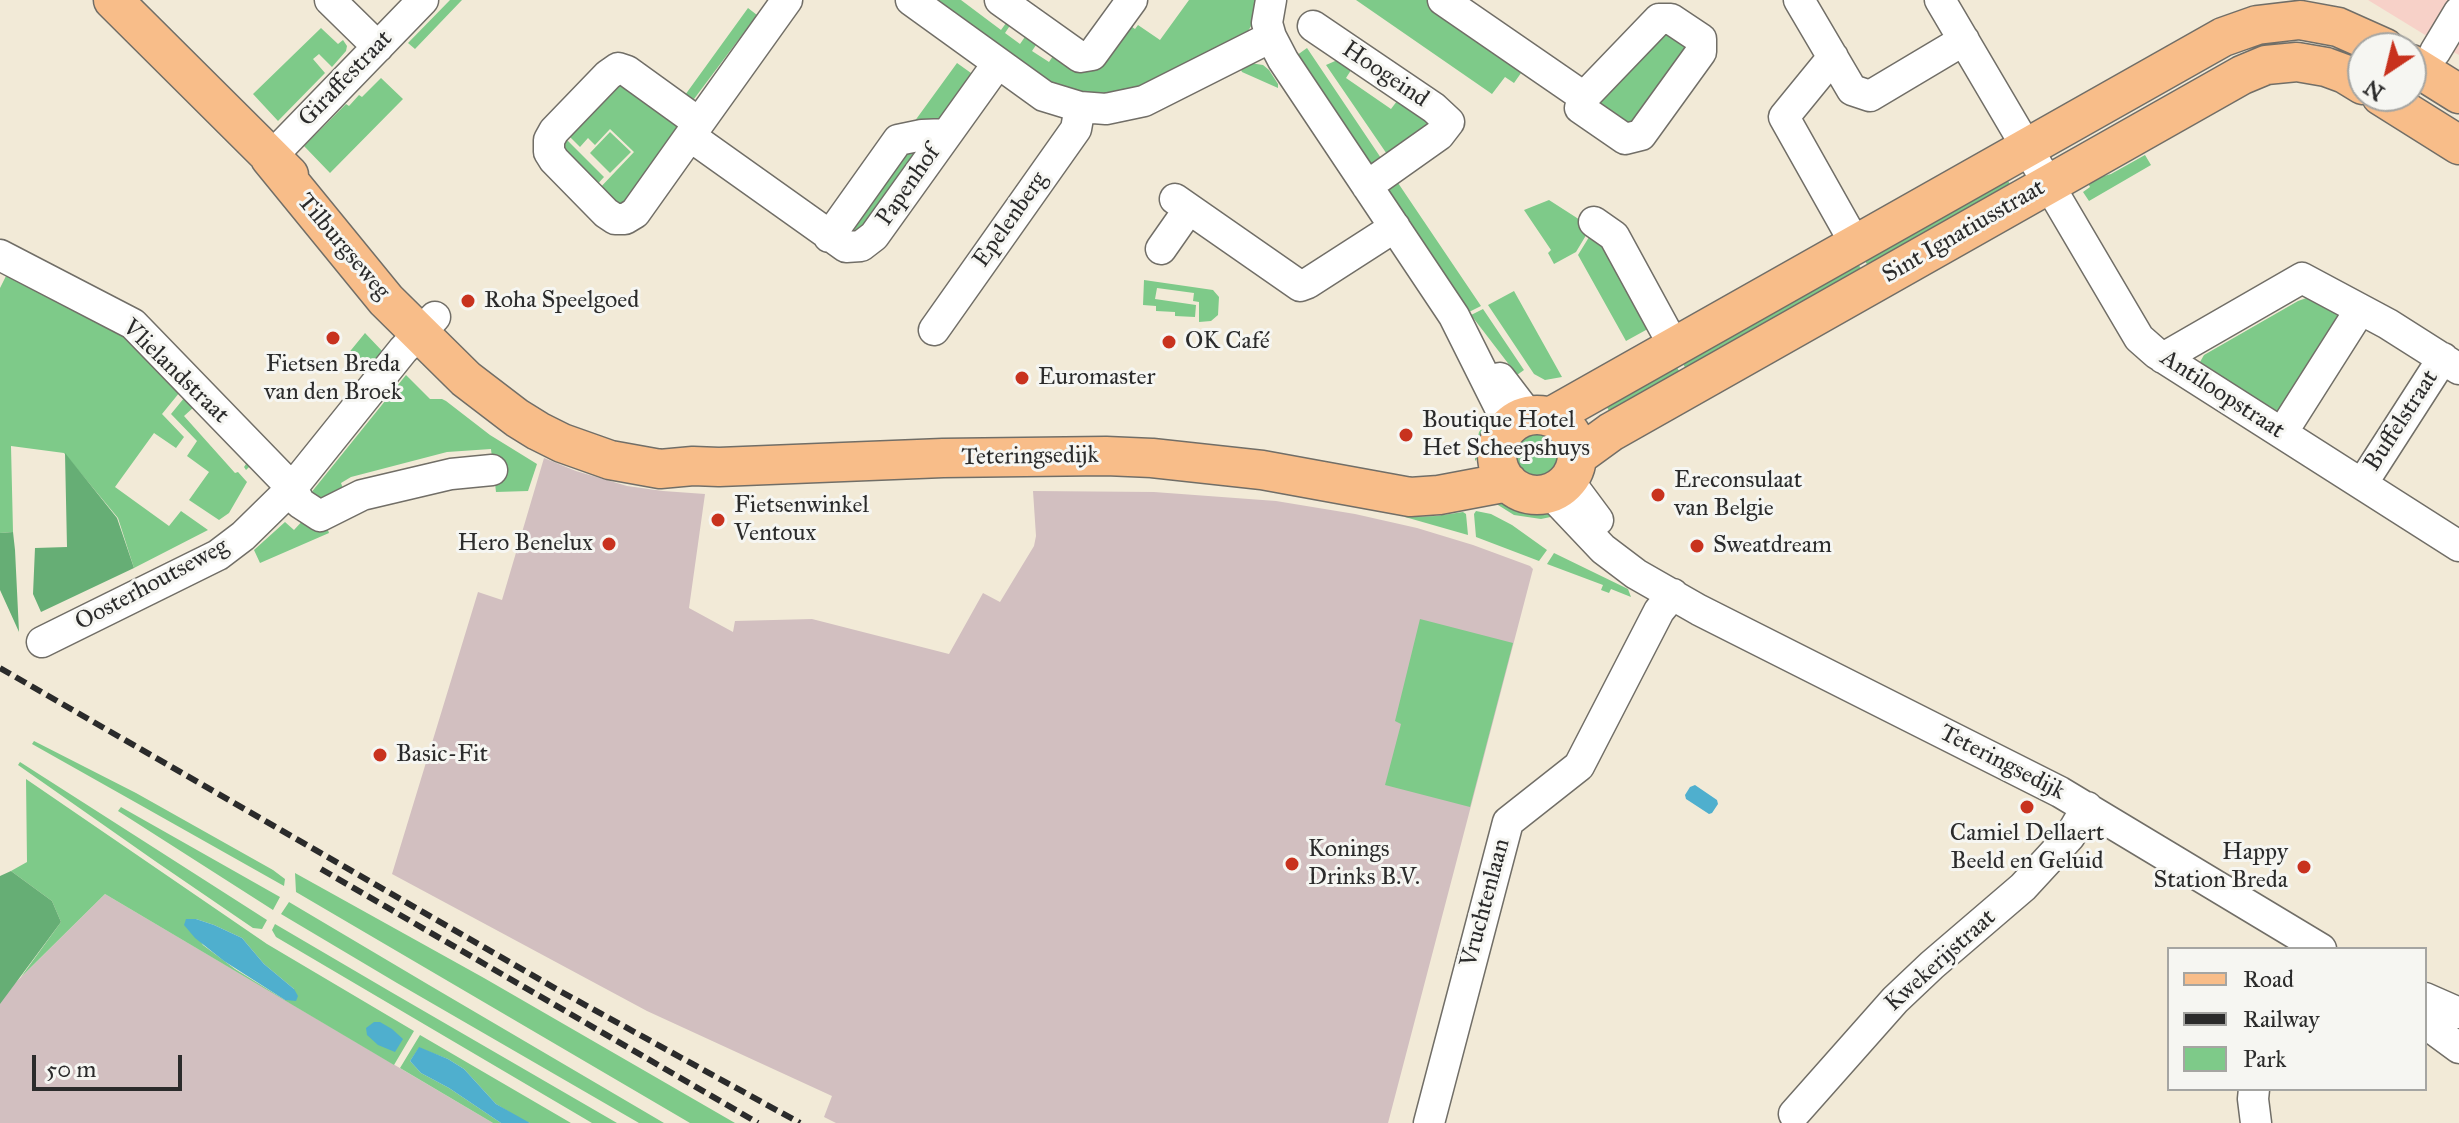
<!DOCTYPE html>
<meta charset="utf-8">
<style>
body{margin:0}
#map{position:relative;width:2459px;height:1123px;overflow:hidden;background:#f2ead7;font-family:"IM FELL Great Primer",serif}
canvas{display:block}
.legend{position:absolute;left:2167px;top:947px;width:260px;height:144px;box-sizing:border-box;background:#f6f6f2;border:2px solid #a5a5a2;margin:0;padding:10px 14px;list-style:none;font-size:24px;color:#2b2b2b}
.legend li{display:flex;align-items:center;gap:16px;height:40px}
.legend b{width:40px;border:2px solid #a5a5a2}
.north{position:absolute;left:2347px;top:32px;width:80px;height:80px;box-sizing:border-box;background:#f6f6f2;border:2px solid #a5a5a2;border-radius:50%;rotate:215deg;font-size:22px;font-weight:700;line-height:32px;text-align:center;color:#2b2b2b}
.north::after{content:'';display:block;margin:auto;width:28px;height:36px;background:#c8321e;clip-path:polygon(50% 0,100% 100%,50% 72%,0 100%)}
.scale{position:absolute;left:32px;top:1055px;width:150px;height:36px;box-sizing:border-box;border:4px solid #2b2b2b;border-top:0;padding-left:10px;font-size:24px;line-height:28px;white-space:nowrap;color:#2b2b2b;-webkit-text-stroke:6px #f6f6f2;paint-order:stroke}
</style>
<div id="map">
<canvas width="2459" height="1123"></canvas>
<ul class="legend">
<li><b style="height:10px;background:#f8bd89"></b>Road</li>
<li><b style="height:10px;background:#2b2b2b"></b>Railway</li>
<li><b style="height:22px;background:#7eca89"></b>Park</li>
</ul>
<div class="north">N</div>
<div class="scale">50 m</div>
</div>
<script>
const context = document.querySelector('canvas').getContext('2d');
context.lineJoin = 'round';
function fill(path, color) {
  context.fillStyle = color;
  context.fill(path, 'evenodd');
}
function toPath(rows) {
  const path = new Path2D();
  for (const r of rows) {
    if (r.length === 3) {
      path.moveTo(r[0] + r[2], r[1]);
      path.arc(r[0], r[1], r[2], 0, 2 * Math.PI);
      continue;
    }
    path.moveTo(r[0], r[1]);
    for (let i = 2; i < r.length; i += 2) path.lineTo(r[i], r[i + 1]);
  }
  return path;
}
function strokePath(path, color, width, dash) {
  context.strokeStyle = color;
  context.lineWidth = width;
  context.lineCap = dash ? 'butt' : 'round';
  context.setLineDash(dash || []);
  context.stroke(path);
}
function label(font, color, halo, rows, align = 'center') {
  context.font = font + ' "IM FELL Great Primer",serif';
  context.lineWidth = 6;
  context.setLineDash([]);
  context.textBaseline = 'middle';
  context.strokeStyle = halo;
  context.fillStyle = color;
  for (const [text, x, y, turn = 0] of rows) {
    context.save();
    context.translate(x, y);
    context.rotate((+turn || 0) * Math.PI / 180);
    context.textAlign = isNaN(turn) ? turn : align;
    if (halo) context.strokeText(text, 0, 0);
    context.fillText(text, 0, 0);
    context.restore();
  }
}
const built = toPath([
 [2368,0,2459,0,2459,55,2448,49]
]);
const industrial = toPath([
 [544,458,576,471,627,486,663,491,705,494,689,608,733,632,735,621,812,619,949,654,983,593,1000,602,1034,546,1036,536,1033,491,1154,492,1276,501,1355,514,1417,528,1473,545,1530,566,1533,569,1388,1123,836,1123,824,1117,832,1096,647,1011,392,874,478,592,502,600],
 [105,894,493,1123,0,1123,0,998]
]);
const green = toPath([
 [450,0,462,0,415,49,408,43],
 [939,0,961,0,1001,30,1009,19,1013,21,1005,33,1020,44,1029,31,1040,39,1032,51,1049,62,1053,56,1125,22,1135,29,1138,25,1160,40,1189,0,1260,0,1254,21,1244,38,1122,98,1066,94,934,7],
 [1356,0,1431,0,1526,66,1514,83,1505,77,1492,94],
 [748,8,757,15,691,103,680,102],
 [321,28,338,44,343,40,347,46,346,51,332,67,319,54,313,59,325,73,278,121,253,94],
 [1664,29,1689,48,1632,128,1592,102],
 [1307,48,1385,164,1373,173,1293,58],
 [1342,58,1355,64,1346,78,1391,109,1397,101,1423,110,1432,130,1391,160,1326,65],
 [957,63,978,78,948,120,909,129],
 [1250,63,1263,65,1269,70,1278,84,1278,88,1242,72,1240,68],
 [381,78,403,99,330,173,304,146,346,104,349,106,359,95,362,97],
 [620,79,680,128,620,208,597,191,634,152,610,129,595,145,588,138,580,147,564,131],
 [610,132,631,152,610,173,590,153],
 [561,134,604,177,594,188,557,139],
 [923,146,869,231,855,232,851,225,904,147],
 [2145,155,2151,165,2089,201,2083,192,2090,187,2087,181,2111,174],
 [2002,169,2016,196,1874,276,1859,251],
 [1394,177,1481,306,1469,312,1446,281,1382,186],
 [1549,200,1591,227,1576,252,1554,264,1548,253,1551,250,1524,210],
 [1594,229,1655,325,1626,341,1578,255],
 [1853,254,1867,280,1692,379,1677,354],
 [6,276,130,332,184,387,162,414,184,437,176,448,154,433,115,487,169,526,181,511,208,530,134,568,118,518,64,453,11,446,13,532,0,533,0,288],
 [1144,280,1213,290,1219,297,1218,315,1211,321,1199,322,1199,302,1193,301,1194,293,1157,288,1155,299,1196,305,1195,317,1175,316,1175,312,1156,311,1156,306,1143,305],
 [1514,291,1562,377,1545,380,1534,374,1488,305],
 [2312,296,2346,305,2277,412,2200,362,2204,355,2298,301],
 [1483,309,1524,370,1517,375,1471,315],
 [365,333,384,353,369,372,347,355],
 [1671,357,1686,383,1616,423,1601,397],
 [406,375,430,399,442,399,446,401,490,435,537,464,528,491,496,492,491,449,447,452,351,477,341,483,345,494,323,506,306,499],
 [189,392,255,461,246,470,244,467,246,464,194,407,184,416,235,473,238,472,247,482,229,513,219,520,189,500,209,472,187,456,197,441,171,414],
 [1494,411,1495,429,1492,439,1488,447,1475,461,1475,451,1479,432],
 [1537,456,22],
 [1506,494,1517,500,1545,507,1560,515,1541,519,1514,515,1490,500],
 [1476,511,1491,514,1512,525,1547,550,1539,561,1476,537,1474,514],
 [1463,512,1466,514,1468,535,1405,517,1436,516],
 [305,518,325,522,329,533,260,563,254,550,285,522,294,530],
 [1554,553,1628,589,1631,597,1611,589,1609,593,1601,590,1603,585,1547,564],
 [1420,619,1513,643,1470,807,1385,785,1401,724,1395,721],
 [34,741,136,793,273,870,285,879,284,886,32,744],
 [20,762,267,920,262,929,253,928,155,861,18,765],
 [26,779,267,944,414,1031,394,1065,105,894,21,977,61,922,52,901,11,871,27,862],
 [186,919,196,919,214,925,242,938,264,964,294,989,285,1000,235,969,203,945],
 [121,807,280,897,273,910,118,811],
 [295,873,484,978,735,1123,690,1123,296,892],
 [289,902,429,985,664,1123,639,1123,397,983,281,914],
 [275,924,391,992,617,1123,592,1123,276,937,272,930],
 [420,1035,571,1123,530,1123,522,1120,496,1104,464,1069,448,1059,419,1048,410,1061,421,1073,449,1088,501,1123,493,1123,400,1068]
]);
const forest = toPath([
 [65,453,117,518,134,568,41,612,33,594,35,548,67,547],
 [13,532,15,550,19,632,0,590,0,533],
 [11,871,52,901,61,922,0,1004,0,876]
]);
const water = toPath([
 [1695,785,1717,800,1718,804,1712,813,1709,814,1686,799,1685,795,1690,787],
 [186,919,196,919,214,925,242,938,264,964,294,989,298,996,296,1001,285,1000,224,961,195,938,184,925],
 [374,1022,380,1022,392,1029,403,1039,395,1052,378,1045,367,1035,366,1028],
 [419,1047,448,1059,464,1069,496,1104,530,1123,501,1123,449,1088,421,1073,410,1061]
]);
const minor = toPath([
 [330,0,378,47],
 [911,0,1044,96,1080,107,1106,109,1144,101,1271,37],
 [1000,0,1080,57,1092,55,1132,0],
 [1271,0,1267,23,1271,37,1283,60,1454,316,1509,426],
 [1443,0,1584,97],
 [1799,0,1852,90,1870,96,1964,40],
 [1940,0,2139,338,2156,353,2459,546],
 [1659,19,1671,19,1701,39,1701,52,1641,135,1625,139,1580,108,1584,97,1659,19],
 [1313,26,1434,108,1449,122,1439,135,1367,186],
 [2435,52,2459,12],
 [1833,57,1784,117,1856,245],
 [699,123,627,71,618,68,608,75,554,131,549,140,549,152,554,160,606,213,615,219,625,219,635,213,699,123,787,0],
 [690,136,846,247,861,246,874,236,998,63],
 [270,158,423,0],
 [1175,199,1300,286,1308,283,1395,227],
 [1594,222,1614,236,1675,348],
 [829,237,898,140,922,135,947,134],
 [1161,249,1189,209],
 [0,255,133,324,292,488,300,503,320,516,362,495,451,474,492,470],
 [934,330,1076,129,1080,107],
 [2163,358,2302,278,2388,324,2459,369],
 [1500,378,1529,416],
 [2282,433,2360,310],
 [1569,481,1598,520],
 [2362,484,2443,358],
 [1550,493,1603,549,1636,574,1699,610,2060,792,2321,949],
 [42,642,218,555,243,536,292,488,403,350,435,317],
 [2425,998,2459,1013],
 [2425,1023,2459,1048],
 [2254,1089,2253,1099,2256,1123],
 [1794,1114,1895,1000,1932,965,2023,887,2070,836,2087,807],
 [1429,1123,1508,822,1579,766,1659,611,1673,594]
]);
const major = toPath([
 [113,0,289,175],
 [2411,64,2459,94],
 [2381,96,2459,145],
 [270,158,386,300,466,379,517,418,538,431,562,443,610,460,660,469,693,466,719,467,943,458,1106,456,1152,458,1262,470,1410,497,1439,495,1508,482],
 [1537,455,40],
 [1550,417,2223,37,2257,25,2300,20,2338,27,2385,48],
 [1578,456,1611,432,2242,75,2266,65,2297,62,2326,67,2345,74,2363,85]
]);
const rail = toPath([
 [0,668,558,990,800,1123],
 [321,869,758,1123]
]);
const markers = [
 [468,301,8,"#c8321e"],
 [333,338,8,"#c8321e"],
 [1169,342,8,"#c8321e"],
 [1022,378,8,"#c8321e"],
 [1406,435,8,"#c8321e"],
 [1658,495,8,"#c8321e"],
 [718,520,8,"#c8321e"],
 [609,544,8,"#c8321e"],
 [1697,546,8,"#c8321e"],
 [380,755,8,"#c8321e"],
 [2027,807,8,"#c8321e"],
 [1292,864,8,"#c8321e"],
 [2304,867,8,"#c8321e"]
];
const streetNames = [
 ["Hoogeind",1385,75,34],
 ["Giraffestraat",346,79,-46],
 ["Papenhof",909,186,-55],
 ["Epelenberg",1011,220,-55],
 ["Sint Ignatiusstraat",1964,232,-30],
 ["Tilburgseweg",343,247,50],
 ["Vlielandstraat",175,372,44],
 ["Antiloopstraat",2222,395,33],
 ["Buffelstraat",2402,421,-57],
 ["Teteringsedijk",1030,457,-1],
 ["Oosterhoutseweg",152,585,-28],
 ["Teteringsedijk",2002,763,27],
 ["Vruchtenlaan",1486,903,-75],
 ["Kwekerijstraat",1941,961,-42]
];
const poiNames = [
 ["Roha Speelgoed",484,301],
 ["OK Café",1185,342],
 ["Fietsen Breda",333,365,"center"],
 ["van den Broek",333,393,"center"],
 ["Euromaster",1038,378],
 ["Boutique Hotel",1422,421],
 ["Het Scheepshuys",1422,449],
 ["Ereconsulaat",1674,481],
 ["van Belgie",1674,509],
 ["Fietsenwinkel",734,506],
 ["Ventoux",734,534],
 ["Hero Benelux",593,544,"right"],
 ["Sweatdream",1713,546],
 ["Basic-Fit",396,755],
 ["Camiel Dellaert",2027,834,"center"],
 ["Beeld en Geluid",2027,862,"center"],
 ["Konings",1308,850],
 ["Drinks B.V.",1308,878],
 ["Happy",2288,853,"right"],
 ["Station Breda",2288,881,"right"]
];
fill(built, '#f7d1c8');
fill(industrial, '#d2bfc0');
fill(green, '#7eca89');
fill(forest, '#66ae75');
fill(water, '#4fafce');
strokePath(minor, '#716e67', 33);
strokePath(major, '#716e67', 41);
strokePath(minor, '#fff', 30);
strokePath(major, '#f8bd89', 38);
strokePath(rail, '#2b2b2b', 6, [12, 6]);
for (const [x, y, r, color] of markers) {
  const dot = new Path2D();
  dot.arc(x, y, r, 0, 2 * Math.PI);
  context.fillStyle = color;
  context.fill(dot);
  strokePath(dot, '#f6f6f2', 3);
}
label('24px', '#2b2b2b', '#f6f6f2', streetNames);
label('24px', '#2b2b2b', '#f6f6f2', poiNames, 'left');
</script>
